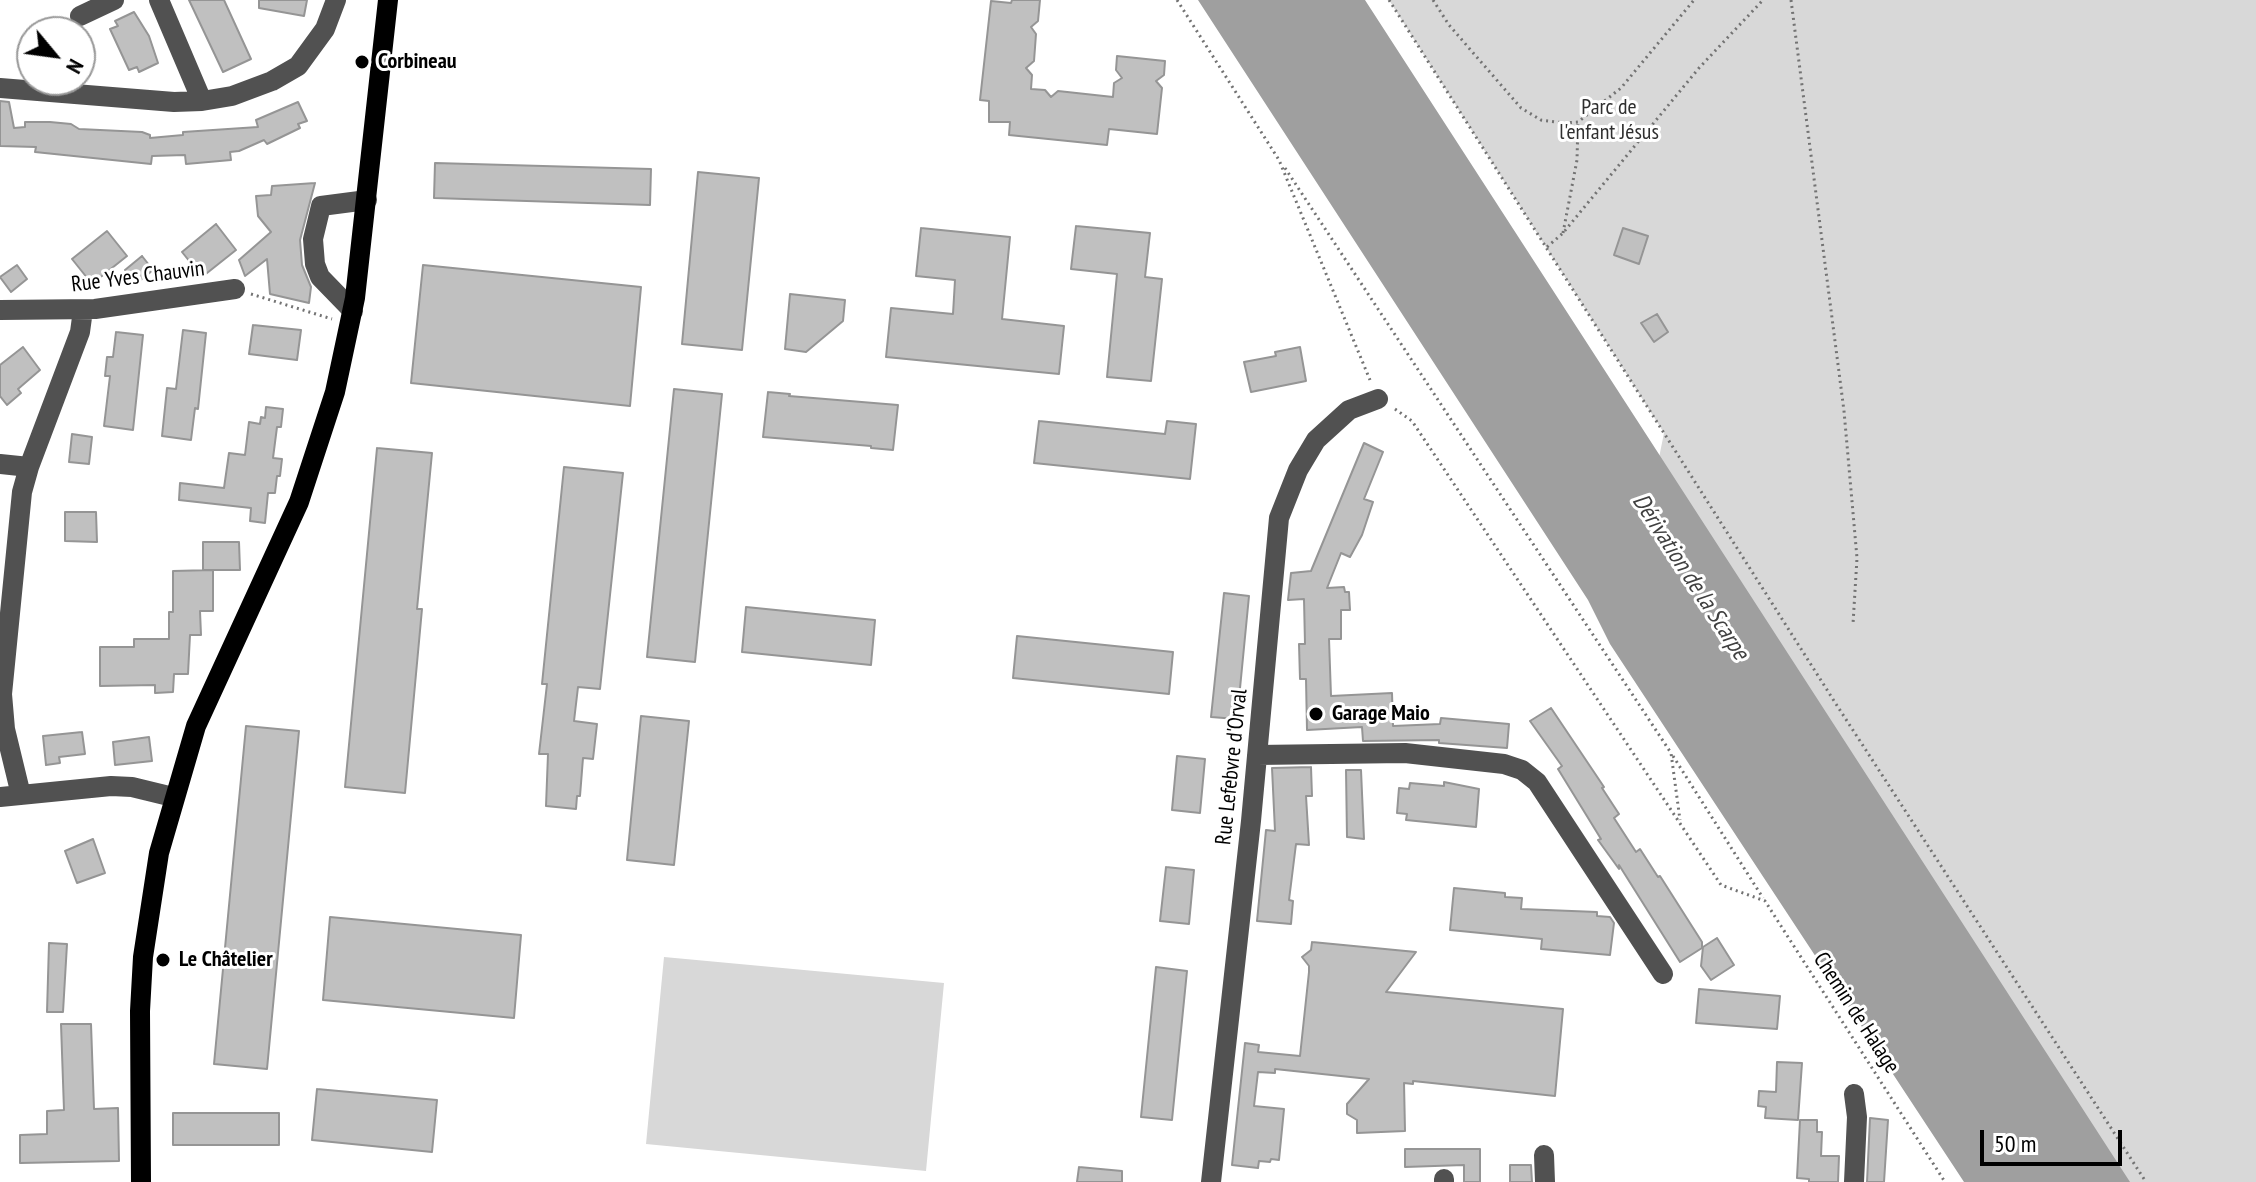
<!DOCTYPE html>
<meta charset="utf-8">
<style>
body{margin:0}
#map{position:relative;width:2256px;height:1182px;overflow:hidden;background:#fff;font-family:"PT Sans Narrow",sans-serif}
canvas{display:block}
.north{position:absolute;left:16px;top:16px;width:80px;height:80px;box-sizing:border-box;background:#fff;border:2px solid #999;border-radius:50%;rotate:119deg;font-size:22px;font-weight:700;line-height:32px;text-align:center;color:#000}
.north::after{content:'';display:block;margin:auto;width:28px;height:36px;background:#000;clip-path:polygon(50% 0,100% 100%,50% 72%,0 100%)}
.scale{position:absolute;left:1980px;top:1130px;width:142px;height:36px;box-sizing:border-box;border:4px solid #000;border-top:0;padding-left:10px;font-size:24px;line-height:28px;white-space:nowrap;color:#000;-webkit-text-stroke:6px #fff;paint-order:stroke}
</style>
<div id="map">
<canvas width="2256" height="1182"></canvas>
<div class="north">N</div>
<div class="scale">50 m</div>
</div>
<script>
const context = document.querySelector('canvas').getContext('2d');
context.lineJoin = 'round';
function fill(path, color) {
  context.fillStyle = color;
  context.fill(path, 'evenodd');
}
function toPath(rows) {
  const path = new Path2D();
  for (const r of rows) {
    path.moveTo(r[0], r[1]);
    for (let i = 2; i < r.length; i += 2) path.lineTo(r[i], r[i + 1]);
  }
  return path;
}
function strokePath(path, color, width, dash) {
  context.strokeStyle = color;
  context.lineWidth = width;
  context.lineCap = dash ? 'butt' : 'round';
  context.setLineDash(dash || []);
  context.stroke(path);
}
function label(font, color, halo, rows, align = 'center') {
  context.font = font + ' "PT Sans Narrow",sans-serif';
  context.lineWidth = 6;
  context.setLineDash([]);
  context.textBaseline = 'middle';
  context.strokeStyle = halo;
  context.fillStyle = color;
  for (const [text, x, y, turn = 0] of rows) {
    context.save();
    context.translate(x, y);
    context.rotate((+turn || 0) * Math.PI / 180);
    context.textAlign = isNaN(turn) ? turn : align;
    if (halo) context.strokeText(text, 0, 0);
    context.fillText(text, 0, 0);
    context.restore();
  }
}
const green = toPath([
 [1389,0,2256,0,2256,1182,1998,1182,1629,606,1664,433],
 [664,957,944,983,926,1171,646,1144]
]);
const water = toPath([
 [1198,0,1365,0,2130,1182,1964,1182,1610,644,1588,600]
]);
const building = toPath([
 [189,0,224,0,251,59,223,72,189,0],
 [259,0,307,0,304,16,259,8,259,0],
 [1012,0,1040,0,1038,21,1031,27,1036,34,1034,61,1026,68,1032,75,1031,89,1045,90,1051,97,1058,91,1113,97,1114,83,1122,78,1116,70,1117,56,1165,61,1164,75,1156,81,1162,88,1157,134,1109,129,1107,145,1009,135,1010,122,989,122,989,101,980,100,991,1,1011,3,1012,0],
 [134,12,149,36,158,63,139,72,137,67,129,70,110,29,118,26,115,21,134,12],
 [0,101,9,102,14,128,25,127,25,122,50,122,71,124,79,129,142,132,150,135,150,138,183,135,183,132,258,127,256,120,298,102,307,121,298,124,300,128,267,144,264,140,239,151,230,152,231,160,186,164,185,155,152,156,151,164,35,152,36,147,0,146,0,101],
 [435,163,651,169,650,205,434,198,435,163],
 [698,172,759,178,742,350,682,344,698,172],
 [315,183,300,240,302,265,311,287,309,303,270,294,267,259,245,276,239,260,271,232,258,216,256,196,271,195,272,186,315,183],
 [216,224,236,250,202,277,182,252,216,224],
 [1076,226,1150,233,1145,277,1162,279,1151,381,1107,377,1117,274,1071,269,1076,226],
 [921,228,1010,237,1002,319,1064,326,1059,374,886,357,891,308,953,314,955,280,916,276,921,228],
 [1623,228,1648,236,1639,264,1614,255,1623,228],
 [107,231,127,256,92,284,72,259,107,231],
 [142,256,153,270,136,284,125,270,142,256],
 [17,265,27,279,11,292,0,277,17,265],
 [423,265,641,287,630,406,411,383,423,265],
 [790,294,845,300,843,321,806,352,785,349,790,294],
 [1657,314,1668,332,1654,342,1641,323,1657,314],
 [253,325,301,330,297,360,249,354,253,325],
 [183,330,206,333,198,409,195,408,191,440,162,436,167,388,176,389,183,330],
 [116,332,143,335,133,430,104,426,110,376,105,376,107,357,113,357,116,332],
 [23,347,40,370,18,389,21,393,7,405,0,396,0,365,23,347],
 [1300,347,1306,381,1251,392,1244,362,1276,356,1275,352,1300,347],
 [674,389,722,394,695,662,647,657,674,389],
 [768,392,790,394,789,396,898,405,893,450,871,448,871,446,763,437,768,392],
 [266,407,283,409,281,427,277,427,273,458,282,459,280,476,277,476,275,493,268,493,265,523,250,521,251,508,179,500,180,483,224,488,229,453,245,455,249,422,260,424,261,417,265,418,266,407],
 [1039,421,1165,434,1167,421,1196,424,1190,479,1034,463,1039,421],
 [72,434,92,437,89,464,69,462,72,434],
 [1364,443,1383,452,1364,499,1373,502,1362,535,1350,557,1341,553,1327,588,1344,587,1345,592,1349,592,1350,610,1341,610,1341,639,1329,639,1331,696,1392,693,1393,726,1440,724,1441,718,1509,724,1507,748,1439,743,1439,740,1363,741,1362,727,1307,730,1306,679,1300,679,1299,644,1305,644,1304,599,1288,600,1291,573,1311,571,1364,443],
 [377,448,432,453,417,609,422,609,405,793,345,787,377,448],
 [564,467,623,473,600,689,578,687,574,721,597,724,593,759,583,758,580,796,577,796,576,809,546,806,548,754,539,754,547,684,542,684,564,467],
 [65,512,96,512,97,542,65,541,65,512],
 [203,542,239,542,240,570,203,570,203,542],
 [213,570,213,611,200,611,201,635,190,635,188,674,174,674,173,692,155,693,155,685,100,686,100,647,134,647,134,639,169,639,169,612,173,612,173,571,213,570],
 [1224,593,1249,596,1237,719,1211,717,1224,593],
 [746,607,875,620,871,665,742,652,746,607],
 [1017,636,1173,652,1169,694,1013,678,1017,636],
 [1551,708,1604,787,1602,788,1619,814,1614,818,1636,852,1640,849,1658,877,1660,876,1702,942,1702,948,1680,962,1619,865,1619,869,1598,840,1601,839,1558,769,1562,766,1530,721,1551,708],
 [641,716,689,721,674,865,627,860,641,716],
 [246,726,299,731,267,1069,214,1064,246,726],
 [82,732,85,754,59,757,60,763,46,765,43,736,82,732],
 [149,737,152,761,115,765,113,742,149,737],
 [1177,756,1205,759,1200,813,1172,810,1177,756],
 [1311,767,1312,796,1306,796,1309,845,1296,844,1289,900,1293,901,1291,924,1257,921,1266,830,1275,831,1272,768,1311,767],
 [1346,770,1361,770,1364,839,1347,837,1346,770],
 [1444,782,1479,789,1476,827,1406,820,1407,814,1397,813,1399,788,1409,789,1410,783,1444,786,1444,782],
 [93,839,105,873,77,883,65,851,93,839],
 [1166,867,1194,870,1189,924,1160,921,1166,867],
 [1454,888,1505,893,1505,897,1522,898,1521,909,1597,912,1597,916,1610,917,1614,923,1610,955,1541,949,1542,939,1450,930,1454,888],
 [330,917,521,935,514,1018,323,1000,330,917],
 [1717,938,1734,965,1711,980,1701,966,1703,947,1717,938],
 [1312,942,1416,952,1386,992,1563,1009,1555,1096,1413,1081,1413,1084,1404,1083,1405,1131,1357,1133,1357,1120,1347,1114,1347,1104,1369,1079,1275,1069,1275,1073,1258,1072,1254,1106,1284,1109,1279,1160,1271,1159,1270,1162,1259,1161,1258,1168,1232,1165,1245,1043,1259,1045,1258,1052,1300,1056,1309,972,1309,966,1302,957,1311,950,1312,942],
 [49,943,67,944,63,1012,47,1012,49,943],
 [1156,967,1187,971,1172,1120,1141,1117,1156,967],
 [1699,989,1780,996,1777,1029,1696,1023,1699,989],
 [61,1024,91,1024,94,1109,118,1108,119,1161,20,1163,20,1135,47,1134,47,1111,64,1110,61,1024],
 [1777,1062,1802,1063,1798,1120,1765,1118,1766,1107,1758,1106,1759,1091,1776,1092,1777,1062],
 [317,1089,437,1100,432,1152,312,1140,317,1089],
 [173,1113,279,1113,279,1145,173,1145,173,1113],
 [1870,1118,1888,1120,1884,1182,1867,1182,1870,1118],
 [1800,1120,1817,1120,1817,1132,1822,1132,1821,1156,1839,1156,1838,1182,1809,1182,1809,1179,1797,1178,1800,1120],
 [1405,1149,1480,1149,1480,1182,1464,1182,1464,1165,1405,1167,1405,1149],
 [1510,1165,1531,1165,1532,1182,1510,1182,1510,1165],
 [1079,1167,1122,1171,1122,1182,1077,1182,1079,1167]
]);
const path = toPath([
 [1177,0,1279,160,1370,380],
 [1389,0,1836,704,2146,1182],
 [1433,0,1449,25,1521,108,1541,120,1564,123,1578,122,1621,88,1694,0],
 [1791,0,1844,411,1857,558,1853,624],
 [1285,168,1671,753,1680,820],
 [1563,233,1577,160,1578,122],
 [1547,247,1563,233,1699,68,1763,0],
 [251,294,332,319],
 [1395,409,1412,421,1721,885,1765,901,1945,1182],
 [1673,756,1763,898]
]);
const minor = toPath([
 [159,0,202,101],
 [80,16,114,0],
 [0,88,174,102,202,101,232,96,272,81,298,66,325,29,336,0],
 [0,310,95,309,235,289],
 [353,311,320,277,315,264,313,239,321,206,367,200],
 [0,464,29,467],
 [1257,755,1405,753,1504,764,1522,770,1537,782,1663,974],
 [21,795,5,729,2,694,22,492,29,467,80,332,83,310],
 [0,797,111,786,132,787,173,797],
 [1854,1094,1857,1117,1854,1182],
 [1544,1155,1545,1182],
 [1444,1179,1444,1182],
 [1211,1182,1251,821,1279,518,1298,470,1316,440,1349,410,1378,399]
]);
const major = toPath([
 [141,1182,140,1011,143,957,159,853,196,726,299,502,335,392,355,298,388,0]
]);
const markers = [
 [362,62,8,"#000"],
 [1316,714,8,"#000"],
 [163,960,8,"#000"]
];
const poiNames = [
 ["Corbineau",378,62],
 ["Garage Maio",1332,714],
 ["Le Châtelier",179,960]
];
const parkNames = [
 ["Parc de",1609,108],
 ["l'enfant Jésus",1609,133]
];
const streetNames = [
 ["Rue Yves Chauvin",138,277,-7],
 ["Rue Lefebvre d'Orval",1232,767,-84],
 ["Chemin de Halage",1856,1013,57]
];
const waterNames = [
 ["Dérivation de la Scarpe",1690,577,57]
];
fill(green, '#d8d8d8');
fill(water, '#9f9f9f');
fill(building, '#c0c0c0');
strokePath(building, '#959595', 2);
strokePath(path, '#737373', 3, [2, 4]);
strokePath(minor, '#515151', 20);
strokePath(major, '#000', 20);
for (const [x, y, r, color] of markers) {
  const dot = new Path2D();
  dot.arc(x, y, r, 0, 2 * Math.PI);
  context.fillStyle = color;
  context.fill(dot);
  strokePath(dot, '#fff', 3);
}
label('bold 22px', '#000', '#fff', poiNames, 'left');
label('22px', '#2f2f2f', '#fff', parkNames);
label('22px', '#000', '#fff', streetNames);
label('italic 24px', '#404040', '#fff', waterNames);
</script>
